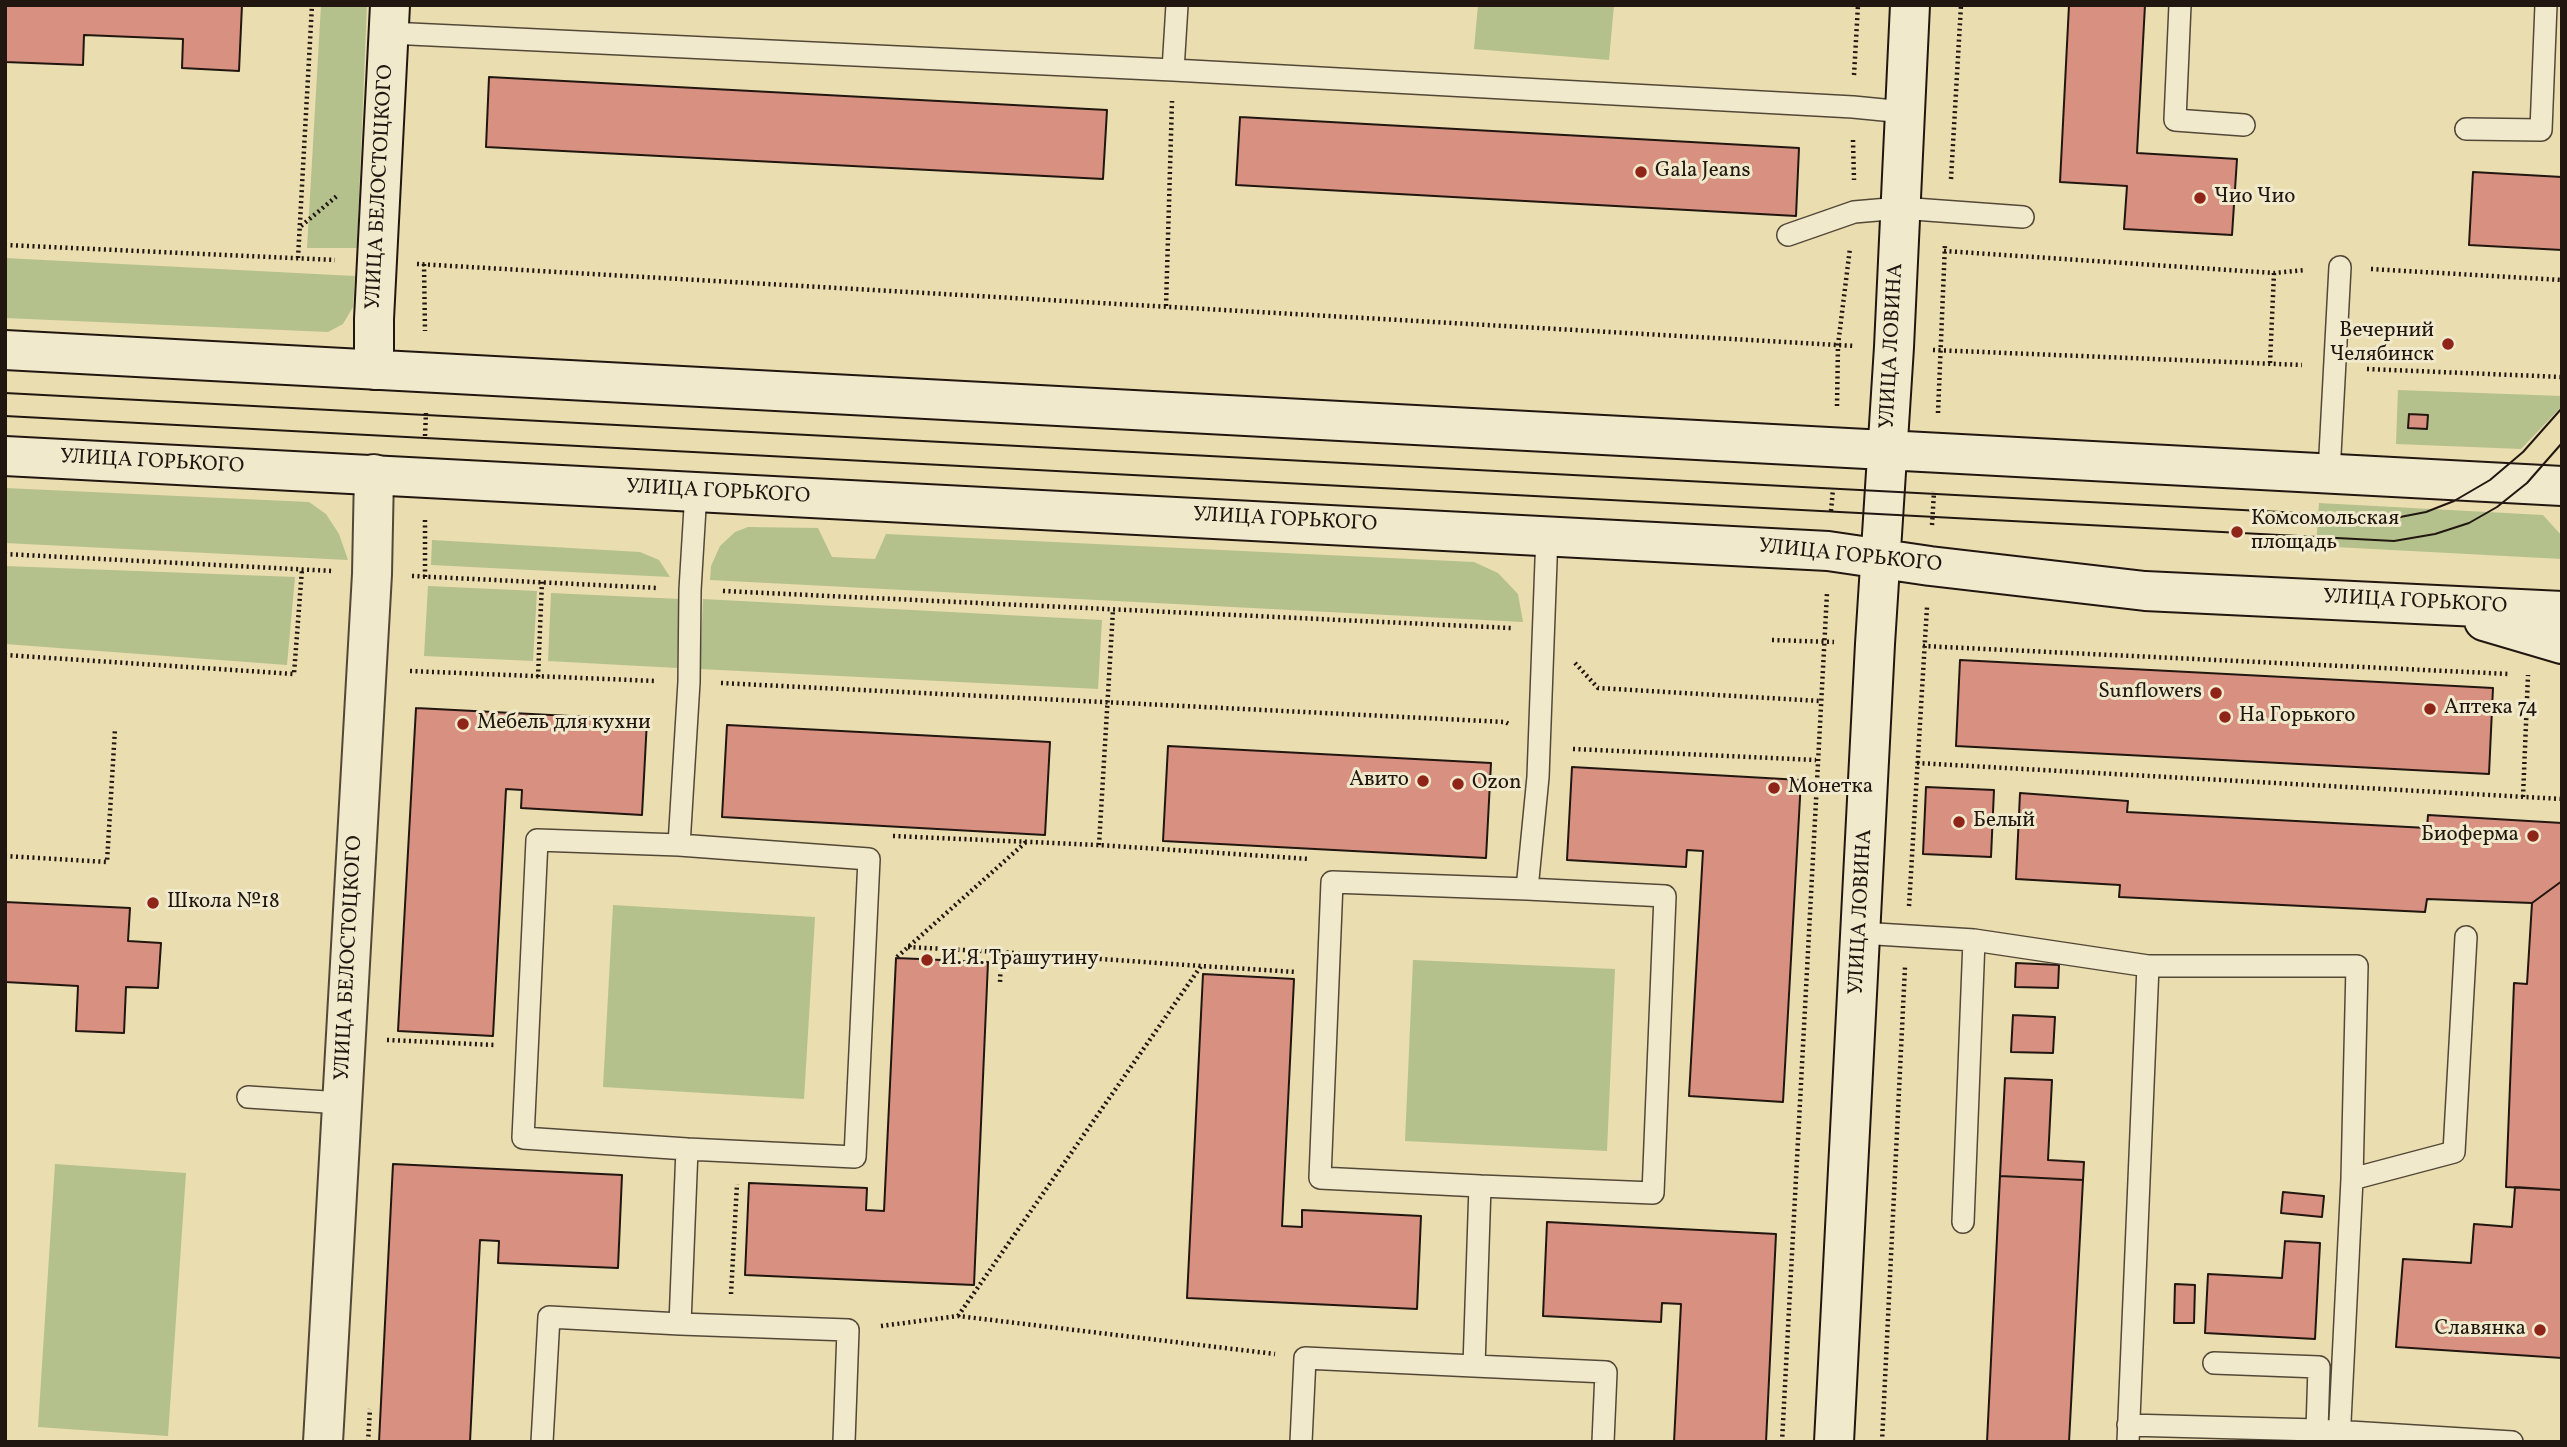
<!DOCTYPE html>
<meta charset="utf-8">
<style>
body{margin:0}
#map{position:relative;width:2567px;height:1447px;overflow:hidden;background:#eaddb0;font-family:Vollkorn,serif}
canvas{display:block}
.frame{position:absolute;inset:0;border:7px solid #211610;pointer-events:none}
</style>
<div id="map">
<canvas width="2567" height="1447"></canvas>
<div class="frame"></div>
</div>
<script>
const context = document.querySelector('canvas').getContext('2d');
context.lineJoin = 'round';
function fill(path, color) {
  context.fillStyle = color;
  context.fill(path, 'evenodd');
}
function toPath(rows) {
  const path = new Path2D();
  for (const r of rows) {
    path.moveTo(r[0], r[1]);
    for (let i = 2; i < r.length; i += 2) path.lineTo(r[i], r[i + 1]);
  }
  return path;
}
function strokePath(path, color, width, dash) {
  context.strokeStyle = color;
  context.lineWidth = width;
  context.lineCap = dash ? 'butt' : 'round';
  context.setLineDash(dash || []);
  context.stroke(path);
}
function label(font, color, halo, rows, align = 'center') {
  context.font = font + ' Vollkorn,serif';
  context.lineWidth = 6;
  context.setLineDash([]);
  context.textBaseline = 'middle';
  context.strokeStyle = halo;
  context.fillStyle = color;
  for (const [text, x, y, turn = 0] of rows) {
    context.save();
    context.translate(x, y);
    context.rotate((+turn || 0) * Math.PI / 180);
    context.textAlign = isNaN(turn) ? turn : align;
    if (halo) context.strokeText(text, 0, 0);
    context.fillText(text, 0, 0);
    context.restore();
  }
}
const green = toPath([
 [321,5,367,5,357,248,307,248],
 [1478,5,1614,5,1609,60,1474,49],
 [5,258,355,276,353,307,343,324,328,332,5,318],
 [2398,390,2562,396,2562,406,2521,449,2396,444],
 [5,488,309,502,326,514,339,534,348,560,5,543],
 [2319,503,2543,515,2562,536,2562,559,2316,546],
 [748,527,818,528,832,557,875,559,886,534,1474,562,1498,573,1518,594,1523,622,710,580,711,566,720,546,735,532],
 [432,540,640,552,659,560,670,577,431,565],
 [5,566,295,577,287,665,5,644],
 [428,586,537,591,533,661,424,656],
 [551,593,680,599,677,668,548,661],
 [703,599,1102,620,1098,689,700,669],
 [613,905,815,917,804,1099,603,1087],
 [1413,960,1615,969,1607,1151,1405,1141],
 [55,1164,186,1173,168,1436,38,1427]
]);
const building = toPath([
 [5,5,242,5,239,71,182,68,183,39,84,35,83,65,5,62,5,5],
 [2069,5,2145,5,2137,153,2237,159,2232,235,2124,229,2127,186,2060,182,2069,5],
 [489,77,1107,110,1103,179,486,147,489,77],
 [1240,117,1799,148,1796,216,1236,185,1240,117],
 [2473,172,2562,177,2562,250,2469,245,2473,172],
 [2409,414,2428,415,2427,429,2408,428,2409,414],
 [1960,660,2493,688,2489,774,1956,746,1960,660],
 [416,708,647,720,642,815,521,808,522,790,506,789,493,1036,398,1031,416,708],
 [727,725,1050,742,1045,835,722,817,727,725],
 [1168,746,1491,763,1486,858,1163,841,1168,746],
 [1572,767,1801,780,1783,1102,1689,1096,1703,851,1687,850,1686,867,1567,860,1572,767],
 [1926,787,1994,790,1991,857,1923,854,1926,787],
 [2020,793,2128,801,2127,812,2427,828,2428,815,2562,823,2562,881,2532,903,2427,899,2425,912,2119,897,2120,885,2016,879,2020,793],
 [2562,881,2562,1190,2506,1187,2514,983,2527,984,2532,903,2562,881],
 [5,902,130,908,128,941,161,943,158,988,126,987,124,1033,76,1031,78,986,5,982,5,902],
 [896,958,988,962,974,1285,745,1275,749,1183,867,1188,866,1210,884,1211,896,958],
 [2016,963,2059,965,2058,988,2015,987,2016,963],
 [1203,974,1294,979,1282,1226,1302,1227,1302,1210,1421,1216,1417,1309,1187,1298,1203,974],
 [2013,1015,2055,1017,2053,1053,2011,1052,2013,1015],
 [2005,1078,2052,1080,2048,1160,2084,1162,2083,1180,2000,1176,2005,1078],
 [393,1164,622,1175,618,1268,498,1263,499,1241,480,1240,470,1442,379,1442,393,1164],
 [2000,1176,2083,1180,2069,1442,1987,1442,2000,1176],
 [2515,1187,2562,1190,2562,1358,2396,1347,2403,1259,2471,1263,2474,1224,2512,1227,2515,1187],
 [2283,1192,2324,1196,2322,1217,2281,1213,2283,1192],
 [1547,1222,1776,1234,1766,1442,1674,1442,1681,1304,1662,1303,1661,1322,1543,1316,1547,1222],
 [2285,1241,2320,1243,2315,1339,2205,1333,2208,1274,2282,1278,2285,1241],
 [2175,1284,2195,1285,2194,1323,2174,1323,2175,1284]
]);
const path = toPath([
 [1854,75,1858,5],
 [1853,140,1854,180],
 [1951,179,1961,5],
 [301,226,337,196],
 [5,245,335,260],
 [1944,251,2274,273,2306,270],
 [298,258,312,5],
 [417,264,1855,346],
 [424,264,425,331],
 [2371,269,2562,280],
 [1166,306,1172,101],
 [1933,350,2302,365],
 [2270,363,2274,273],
 [2367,369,2562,377],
 [1837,406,1838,345,1850,248],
 [1938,413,1945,244],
 [425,436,426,413],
 [1831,511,1833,489],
 [1932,525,1934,492],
 [5,554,333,571],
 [412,576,658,588],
 [425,577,425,518],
 [723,591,1511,628],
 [1772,640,1834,642],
 [1923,646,2509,674],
 [5,655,294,674,302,569],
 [1575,663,1598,688,1820,701],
 [410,671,656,681],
 [538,677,542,581],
 [721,683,1505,722,1509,724],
 [1573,749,1816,760],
 [1917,763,2562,799],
 [2523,797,2528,675],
 [893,836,1099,845,1310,859],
 [1099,845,1113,610],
 [5,856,107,862,115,729],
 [1909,906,1927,607],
 [908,947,1001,952,1000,983],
 [1001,952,1201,966],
 [897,957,1026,842],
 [387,1040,495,1045],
 [731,1294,737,1184],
 [958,1316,1201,966,1296,972],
 [881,1326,958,1316,1275,1354],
 [368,1442,370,1409],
 [1782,1442,1827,593],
 [1882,1442,1905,967]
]);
const lane = toPath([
 [2180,5,2175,120,2244,125],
 [389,33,1173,70,1853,107,1904,112],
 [1173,70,1177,5],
 [2466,129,2541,130,2546,5],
 [1788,235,1854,212,1900,208,2023,217],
 [2329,473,2340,267],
 [1547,534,1538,777,1527,889,1665,896,1653,1193,1480,1186,1474,1366,1606,1372,1603,1442],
 [679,845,869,859,855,1157,687,1149],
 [1860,933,1974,940,2148,966,2357,966,2352,1179,2339,1442],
 [248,1097,342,1103],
 [2352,1179,2454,1152,2466,937],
 [1480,1186,1320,1178,1332,882,1527,889],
 [1963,1222,1974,940],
 [680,1324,848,1330,844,1442],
 [2214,1363,2319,1367,2317,1430],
 [2128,1425,2317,1430,2512,1442],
 [542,1442,549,1317,680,1324,687,1149,523,1138,537,840,679,845,689,682,690,590,696,491],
 [1301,1442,1305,1358,1474,1366],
 [2128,1442,2148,966]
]);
const street = toPath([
 [323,1442,372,574,374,474]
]);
const secondary = toPath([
 [5,350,2562,486],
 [374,370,374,319,390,5],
 [5,456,1828,551,1930,566,2145,591,2562,611],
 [2484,621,2562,644],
 [1834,1442,1875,644,1894,347,1910,5]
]);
const tram = toPath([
 [5,393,2395,518,2426,512,2454,501,2490,480,2523,452,2562,408],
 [5,416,2394,541,2435,534,2469,523,2497,507,2527,483,2562,443]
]);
const markers = [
 [1641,172,7,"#8f2418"],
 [2200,198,7,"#8f2418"],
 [2448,344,7,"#8f2418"],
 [2237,532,7,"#8f2418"],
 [2216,693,7,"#8f2418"],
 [2430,709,7,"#8f2418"],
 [2225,717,7,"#8f2418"],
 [463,724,7,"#8f2418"],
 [1423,781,7,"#8f2418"],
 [1458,784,7,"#8f2418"],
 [1774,788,7,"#8f2418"],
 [1959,822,7,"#8f2418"],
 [2533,836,7,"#8f2418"],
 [153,903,7,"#8f2418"],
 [927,960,7,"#8f2418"],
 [2540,1330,7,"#8f2418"]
];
const poiNames = [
 ["Gala Jeans",1655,172],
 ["Чио Чио",2214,198],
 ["Вечерний",2434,332,"right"],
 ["Челябинск",2434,356,"right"],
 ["Комсомольская",2251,520],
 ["площадь",2251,544],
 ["Sunflowers",2202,693,"right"],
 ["Аптека 74",2444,709],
 ["На Горького",2239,717],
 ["Мебель для кухни",477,724],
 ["Авито",1409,781,"right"],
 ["Ozon",1472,784],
 ["Монетка",1788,788],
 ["Белый",1973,822],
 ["Биоферма",2519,836,"right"],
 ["Школа №18",167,903],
 ["И. Я. Трашутину",941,960],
 ["Славянка",2526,1330,"right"]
];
const streetNames = [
 ["УЛИЦА БЕЛОСТОЦКОГО",381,187,-87],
 ["УЛИЦА ЛОВИНА",1893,346,-87],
 ["УЛИЦА ГОРЬКОГО",152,463,3],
 ["УЛИЦА ГОРЬКОГО",718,493,3],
 ["УЛИЦА ГОРЬКОГО",1285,521,3],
 ["УЛИЦА ГОРЬКОГО",1850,557,6],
 ["УЛИЦА ГОРЬКОГО",2415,603,3],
 ["УЛИЦА ЛОВИНА",1862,912,-87],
 ["УЛИЦА БЕЛОСТОЦКОГО",350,958,-87]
];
fill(green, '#b5c18c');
fill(building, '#d89180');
strokePath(building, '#211610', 2);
strokePath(lane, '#534838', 24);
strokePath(street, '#534838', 42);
strokePath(secondary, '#211610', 42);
strokePath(path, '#211610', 4.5, [2, 3.5]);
strokePath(lane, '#f1e9cc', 21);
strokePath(street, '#f1e9cc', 38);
strokePath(secondary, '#f1e9cc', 38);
strokePath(tram, '#211610', 2);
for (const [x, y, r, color] of markers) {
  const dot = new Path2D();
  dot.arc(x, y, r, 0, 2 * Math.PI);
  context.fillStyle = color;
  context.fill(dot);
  strokePath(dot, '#f1e9cc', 2.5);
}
label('21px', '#211610', '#f1e9cc', poiNames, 'left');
label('21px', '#211610', '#f1e9cc', streetNames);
</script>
